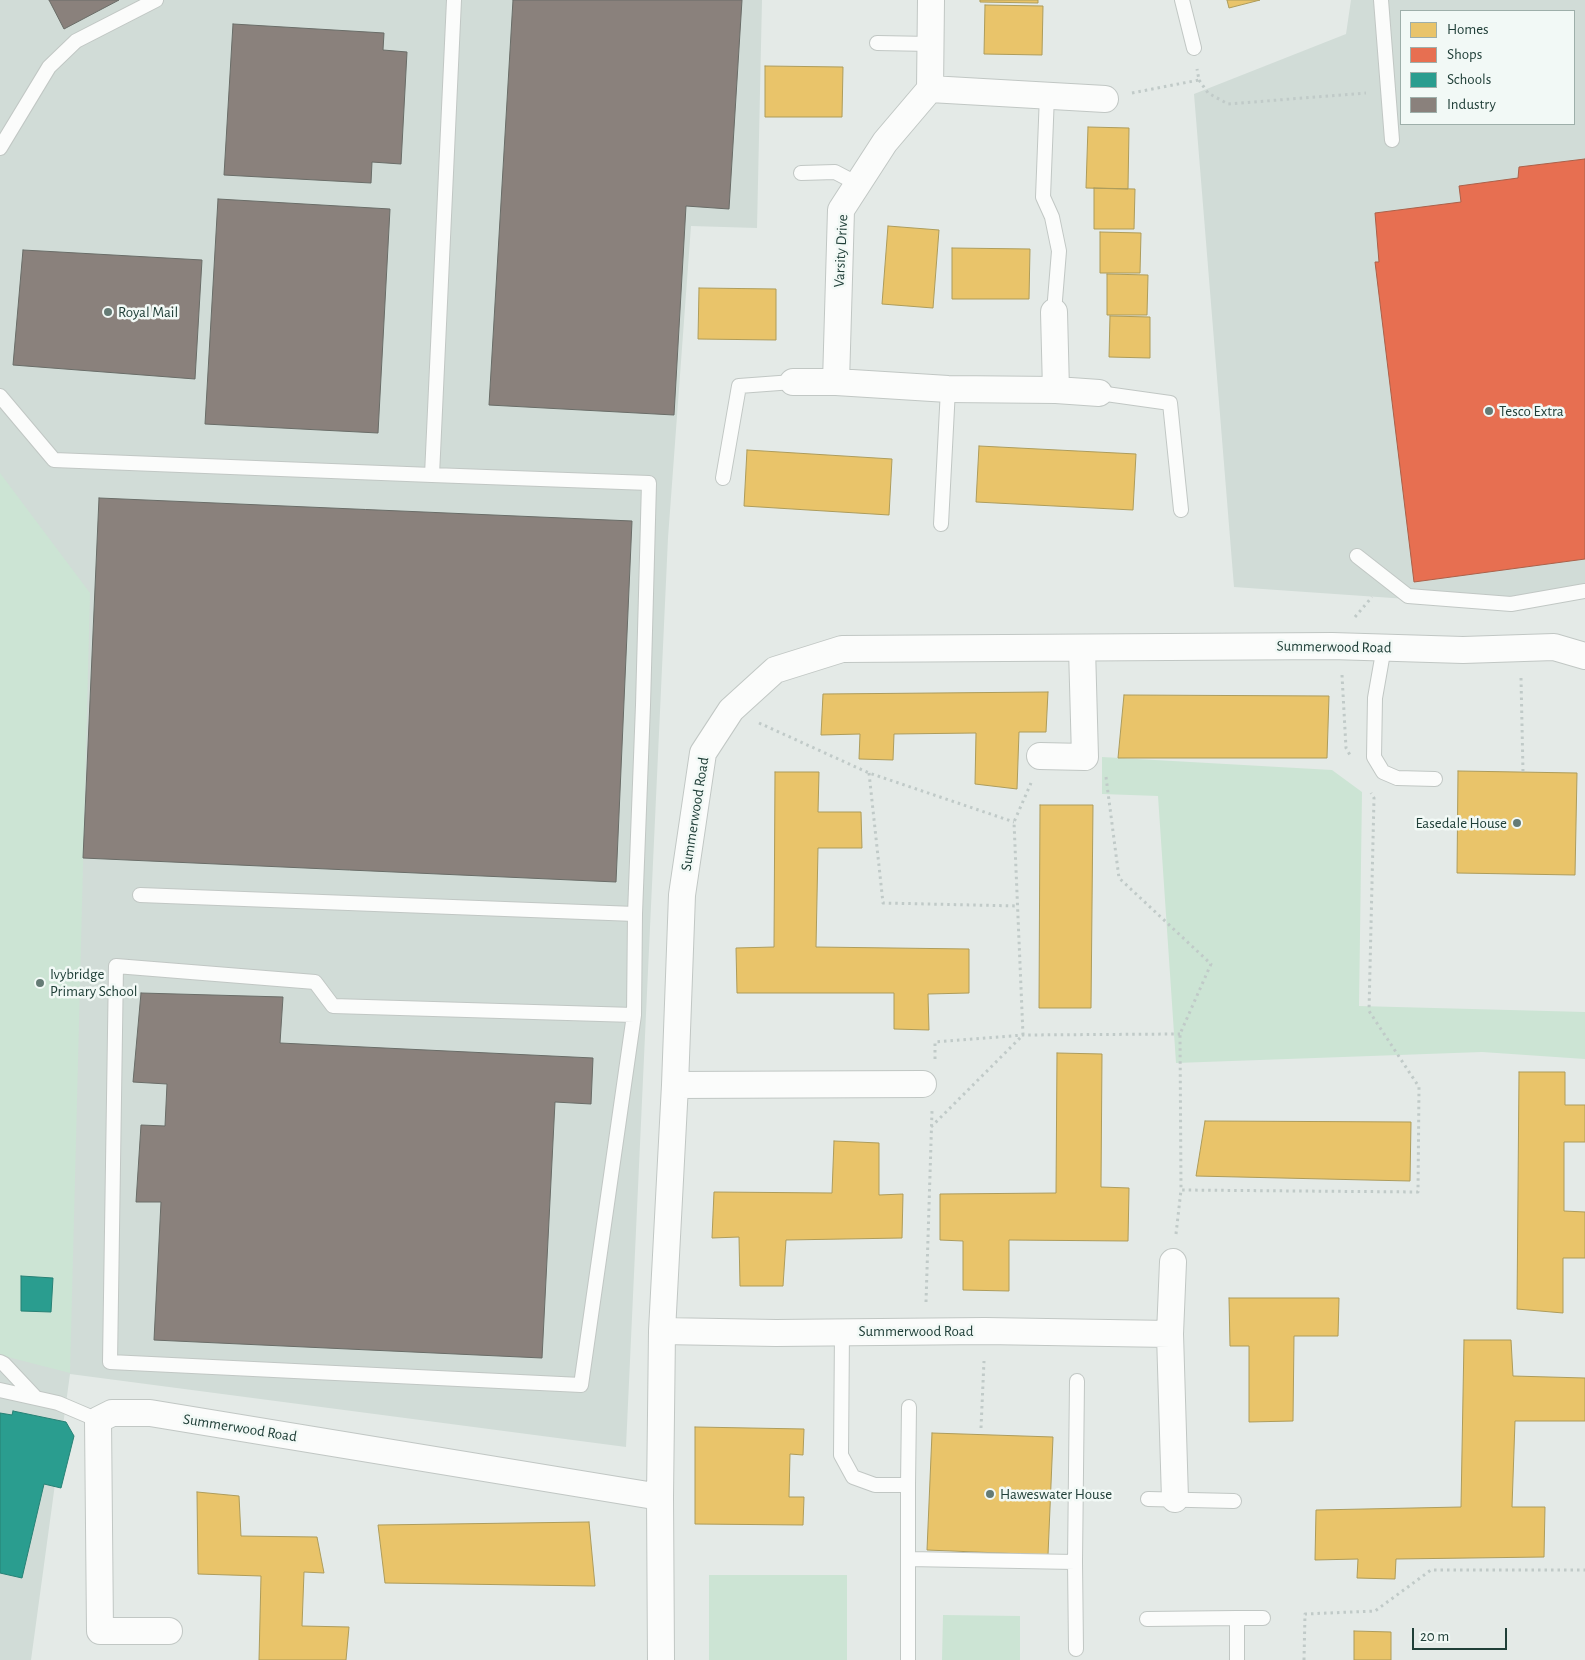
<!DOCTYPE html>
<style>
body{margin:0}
#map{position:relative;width:1585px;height:1660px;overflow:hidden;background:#e4eae7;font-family:"Alegreya Sans",sans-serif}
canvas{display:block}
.legend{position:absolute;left:1400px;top:10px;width:175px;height:115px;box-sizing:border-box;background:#f2f9f6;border:1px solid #9eafaa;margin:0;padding:6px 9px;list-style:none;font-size:15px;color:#203f38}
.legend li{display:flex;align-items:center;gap:10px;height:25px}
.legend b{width:25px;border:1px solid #9eafaa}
.scale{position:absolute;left:1412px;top:1628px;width:95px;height:22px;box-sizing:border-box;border:2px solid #203f38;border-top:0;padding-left:6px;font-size:15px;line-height:18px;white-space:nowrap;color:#203f38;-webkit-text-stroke:4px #f2f9f6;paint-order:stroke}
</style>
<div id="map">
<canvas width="1585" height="1660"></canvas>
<ul class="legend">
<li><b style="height:14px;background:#e9c46a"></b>Homes</li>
<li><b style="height:14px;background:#e76f51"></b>Shops</li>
<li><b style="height:14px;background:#2a9d8f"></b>Schools</li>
<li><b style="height:14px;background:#8a817c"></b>Industry</li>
</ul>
<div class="scale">20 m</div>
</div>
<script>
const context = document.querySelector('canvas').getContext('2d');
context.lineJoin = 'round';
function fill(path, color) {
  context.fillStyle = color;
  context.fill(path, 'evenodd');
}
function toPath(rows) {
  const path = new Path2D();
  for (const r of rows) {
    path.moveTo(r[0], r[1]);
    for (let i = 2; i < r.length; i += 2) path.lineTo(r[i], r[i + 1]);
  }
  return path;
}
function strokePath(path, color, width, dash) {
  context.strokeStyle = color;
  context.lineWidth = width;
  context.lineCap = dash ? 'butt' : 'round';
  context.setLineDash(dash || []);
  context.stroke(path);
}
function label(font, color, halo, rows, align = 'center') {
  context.font = font + ' "Alegreya Sans",sans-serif';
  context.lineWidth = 5;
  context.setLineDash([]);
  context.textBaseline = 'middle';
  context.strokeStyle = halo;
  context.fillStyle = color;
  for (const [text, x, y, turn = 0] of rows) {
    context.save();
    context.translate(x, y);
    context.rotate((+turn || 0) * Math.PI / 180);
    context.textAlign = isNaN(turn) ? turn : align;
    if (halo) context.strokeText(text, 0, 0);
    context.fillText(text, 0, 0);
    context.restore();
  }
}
const built = toPath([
 [0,0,762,0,757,228,691,226,668,538,626,1447,70,1374,31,1660,0,1660],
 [1351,0,1585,0,1585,588,1479,604,1234,587,1194,94,1346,34],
 [1401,11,1574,11,1574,124,1401,124]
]);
const green = toPath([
 [0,473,90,593,70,1373,0,1355],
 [1102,757,1332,770,1362,792,1359,1006,1585,1012,1585,1059,1482,1052,1176,1063,1158,796,1102,794],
 [709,1575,847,1575,847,1660,709,1660],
 [943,1615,1020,1616,1020,1660,942,1660]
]);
const homes = toPath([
 [980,0,1038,0,1038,3,980,2,980,0],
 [1227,0,1260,0,1229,8,1227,0],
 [985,5,1043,6,1042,55,984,54,985,5],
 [765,66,843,67,842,117,765,117,765,66],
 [1088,127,1129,128,1128,189,1086,188,1088,127],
 [1094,188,1135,189,1134,229,1094,229,1094,188],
 [888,226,939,230,933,308,882,304,888,226],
 [1100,232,1141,233,1140,273,1100,273,1100,232],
 [952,248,1030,249,1029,299,952,299,952,248],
 [1107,274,1148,275,1147,315,1107,315,1107,274],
 [699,288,776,289,776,340,698,339,699,288],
 [1110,316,1150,317,1150,358,1109,357,1110,316],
 [979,446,1136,454,1133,510,976,502,979,446],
 [747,450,892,459,889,515,744,506,747,450],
 [1048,692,1046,732,1019,732,1017,789,975,784,976,733,894,734,893,760,859,759,860,734,821,735,823,694,1048,692],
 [1124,695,1329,696,1327,758,1118,758,1124,695],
 [1458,771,1577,773,1575,875,1457,873,1458,771],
 [775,772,819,772,818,812,861,812,862,848,818,848,816,947,969,949,969,993,928,994,929,1030,894,1029,894,993,737,993,736,948,774,947,775,772],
 [1040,805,1093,805,1091,1008,1039,1008,1040,805],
 [1057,1053,1102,1054,1101,1187,1129,1188,1128,1241,1009,1240,1009,1291,963,1290,963,1241,940,1240,940,1194,1056,1193,1057,1053],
 [1519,1072,1565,1072,1565,1105,1585,1105,1585,1142,1564,1142,1564,1211,1585,1212,1585,1258,1563,1258,1563,1313,1517,1309,1519,1072],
 [1205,1121,1411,1122,1410,1181,1196,1176,1205,1121],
 [834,1141,879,1143,879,1195,903,1194,902,1238,786,1240,783,1286,740,1286,739,1237,712,1238,714,1192,832,1193,834,1141],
 [1229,1298,1339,1298,1338,1336,1294,1336,1293,1421,1249,1422,1249,1346,1230,1346,1229,1298],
 [1464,1340,1511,1340,1513,1376,1585,1378,1585,1421,1515,1421,1512,1507,1545,1507,1544,1557,1396,1559,1395,1579,1357,1578,1358,1559,1315,1560,1316,1510,1461,1507,1464,1340],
 [695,1427,804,1429,803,1455,790,1454,789,1497,804,1497,803,1525,695,1524,695,1427],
 [932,1433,1053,1437,1048,1555,927,1550,932,1433],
 [197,1492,239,1496,241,1536,317,1537,324,1573,304,1572,302,1626,349,1627,346,1660,259,1660,261,1576,198,1574,197,1492],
 [589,1522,595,1586,385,1583,378,1525,589,1522],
 [1354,1631,1391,1632,1391,1660,1354,1660,1354,1631]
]);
const shops = toPath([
 [1585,159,1585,559,1414,582,1375,262,1379,262,1375,213,1461,202,1459,186,1518,178,1519,167,1585,159]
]);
const schools = toPath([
 [21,1276,53,1278,51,1312,21,1311,21,1276],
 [13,1411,66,1422,74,1436,61,1488,44,1484,22,1578,0,1573,0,1413,12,1415,13,1411]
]);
const industry = toPath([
 [49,0,119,0,64,29,49,0],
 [513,0,742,0,729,209,686,206,674,415,489,405,513,0],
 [233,24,384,33,383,50,407,52,401,164,372,162,371,183,224,175,233,24],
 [218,199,390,209,378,433,205,424,218,199],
 [23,250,202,260,195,379,13,365,23,250],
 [99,498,632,521,616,882,83,858,99,498],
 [141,993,283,997,280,1043,593,1058,591,1104,555,1102,542,1358,154,1340,161,1202,136,1202,141,1125,165,1126,167,1084,133,1082,141,993]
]);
const path = toPath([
 [1199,80,1208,93,1228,104,1366,93],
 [1132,93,1199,80,1197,69],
 [1355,617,1372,597],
 [1342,675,1346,748,1350,755],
 [1521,678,1523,772],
 [759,723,869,773,1014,822],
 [869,773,883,903,1018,906],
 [1106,777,1119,878,1211,964,1180,1034,1181,1190,1418,1192,1419,1087,1369,1011,1374,798,1371,793],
 [935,1059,935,1042,1023,1035,1180,1034],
 [931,1127,1023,1035,1014,822,1031,783],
 [1176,1234,1181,1190],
 [926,1302,932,1111],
 [981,1428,984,1361],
 [1304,1660,1305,1614,1375,1611,1431,1570,1585,1570]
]);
const service = toPath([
 [454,0,432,475,649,483,643,705,635,914,634,1015],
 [1182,0,1194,48],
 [1381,0,1392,140],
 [877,43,931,44],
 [1047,95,1043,197,1052,217,1059,251,1054,312],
 [0,148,49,67,76,41,156,0],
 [801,173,835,172,858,184],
 [1099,393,1170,403,1181,510],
 [0,396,54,460,432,475],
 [723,478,739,386,793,382],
 [941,524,948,389],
 [1357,556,1408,596,1511,604,1585,591],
 [1384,647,1375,698,1374,757,1383,772,1397,778,1435,779],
 [140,895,635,914],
 [116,966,315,982,333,1006,634,1015,581,1385,110,1362,116,966],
 [842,1331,841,1455,853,1477,875,1485,908,1485,909,1407],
 [0,1362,4,1364,36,1398],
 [0,1390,58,1403,98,1420],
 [908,1485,908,1660],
 [1148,1499,1234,1501],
 [908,1559,1075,1562,1076,1649],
 [1075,1562,1077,1381],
 [1237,1618,1263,1618],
 [1147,1619,1237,1618,1237,1660]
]);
const minor = toPath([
 [931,0,930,89,1105,99],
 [1054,312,1056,390],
 [793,382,836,382,841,210,885,142,930,89],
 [836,382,948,389,1056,390,1099,393],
 [1040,756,1085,757,1082,648],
 [675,1085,923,1084],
 [662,1331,776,1333,985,1331,1170,1334,1173,1262],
 [1170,1334,1175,1499],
 [169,1631,100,1631,98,1420,112,1413,150,1413,660,1497],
 [661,1660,660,1497,662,1331,675,1085,682,895,703,753,731,710,775,670,842,649,1332,646,1463,650,1554,647,1585,656]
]);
const markers = [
 [108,312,5,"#657b75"],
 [1489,411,5,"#657b75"],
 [1517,823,5,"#657b75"],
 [40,983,5,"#657b75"],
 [990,1494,5,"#657b75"]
];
const streetNames = [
 ["Varsity Drive",841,251,-87],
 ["Summerwood Road",1334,647,1],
 ["Summerwood Road",695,814,-81],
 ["Summerwood Road",916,1331],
 ["Summerwood Road",240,1428,9]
];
const poiNames = [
 ["Royal Mail",118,312],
 ["Tesco Extra",1499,411],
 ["Easedale House",1507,823,"right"],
 ["Ivybridge",50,974],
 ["Primary School",50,991],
 ["Haweswater House",1000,1494]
];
fill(built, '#d1dcd7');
fill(green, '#cce4d4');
fill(homes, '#e9c46a');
strokePath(homes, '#ad9c5b', 1);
fill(shops, '#e76f51');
strokePath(shops, '#ab614a', 1);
fill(schools, '#2a9d8f');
strokePath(schools, '#278175', 1);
fill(industry, '#8a817c');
strokePath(industry, '#6a6d68', 1);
strokePath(service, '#c1c7c4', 16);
strokePath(minor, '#c1c7c4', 28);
strokePath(path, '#c0cac8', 3, [2.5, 4]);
strokePath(service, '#fbfcfb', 14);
strokePath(minor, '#fbfcfb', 26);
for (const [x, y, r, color] of markers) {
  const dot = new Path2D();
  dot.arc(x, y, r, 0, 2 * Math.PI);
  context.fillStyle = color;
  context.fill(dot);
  strokePath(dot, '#f2f9f6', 2);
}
label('15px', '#203f38', '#f2f9f6', streetNames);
label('15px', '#203f38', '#f2f9f6', poiNames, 'left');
</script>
